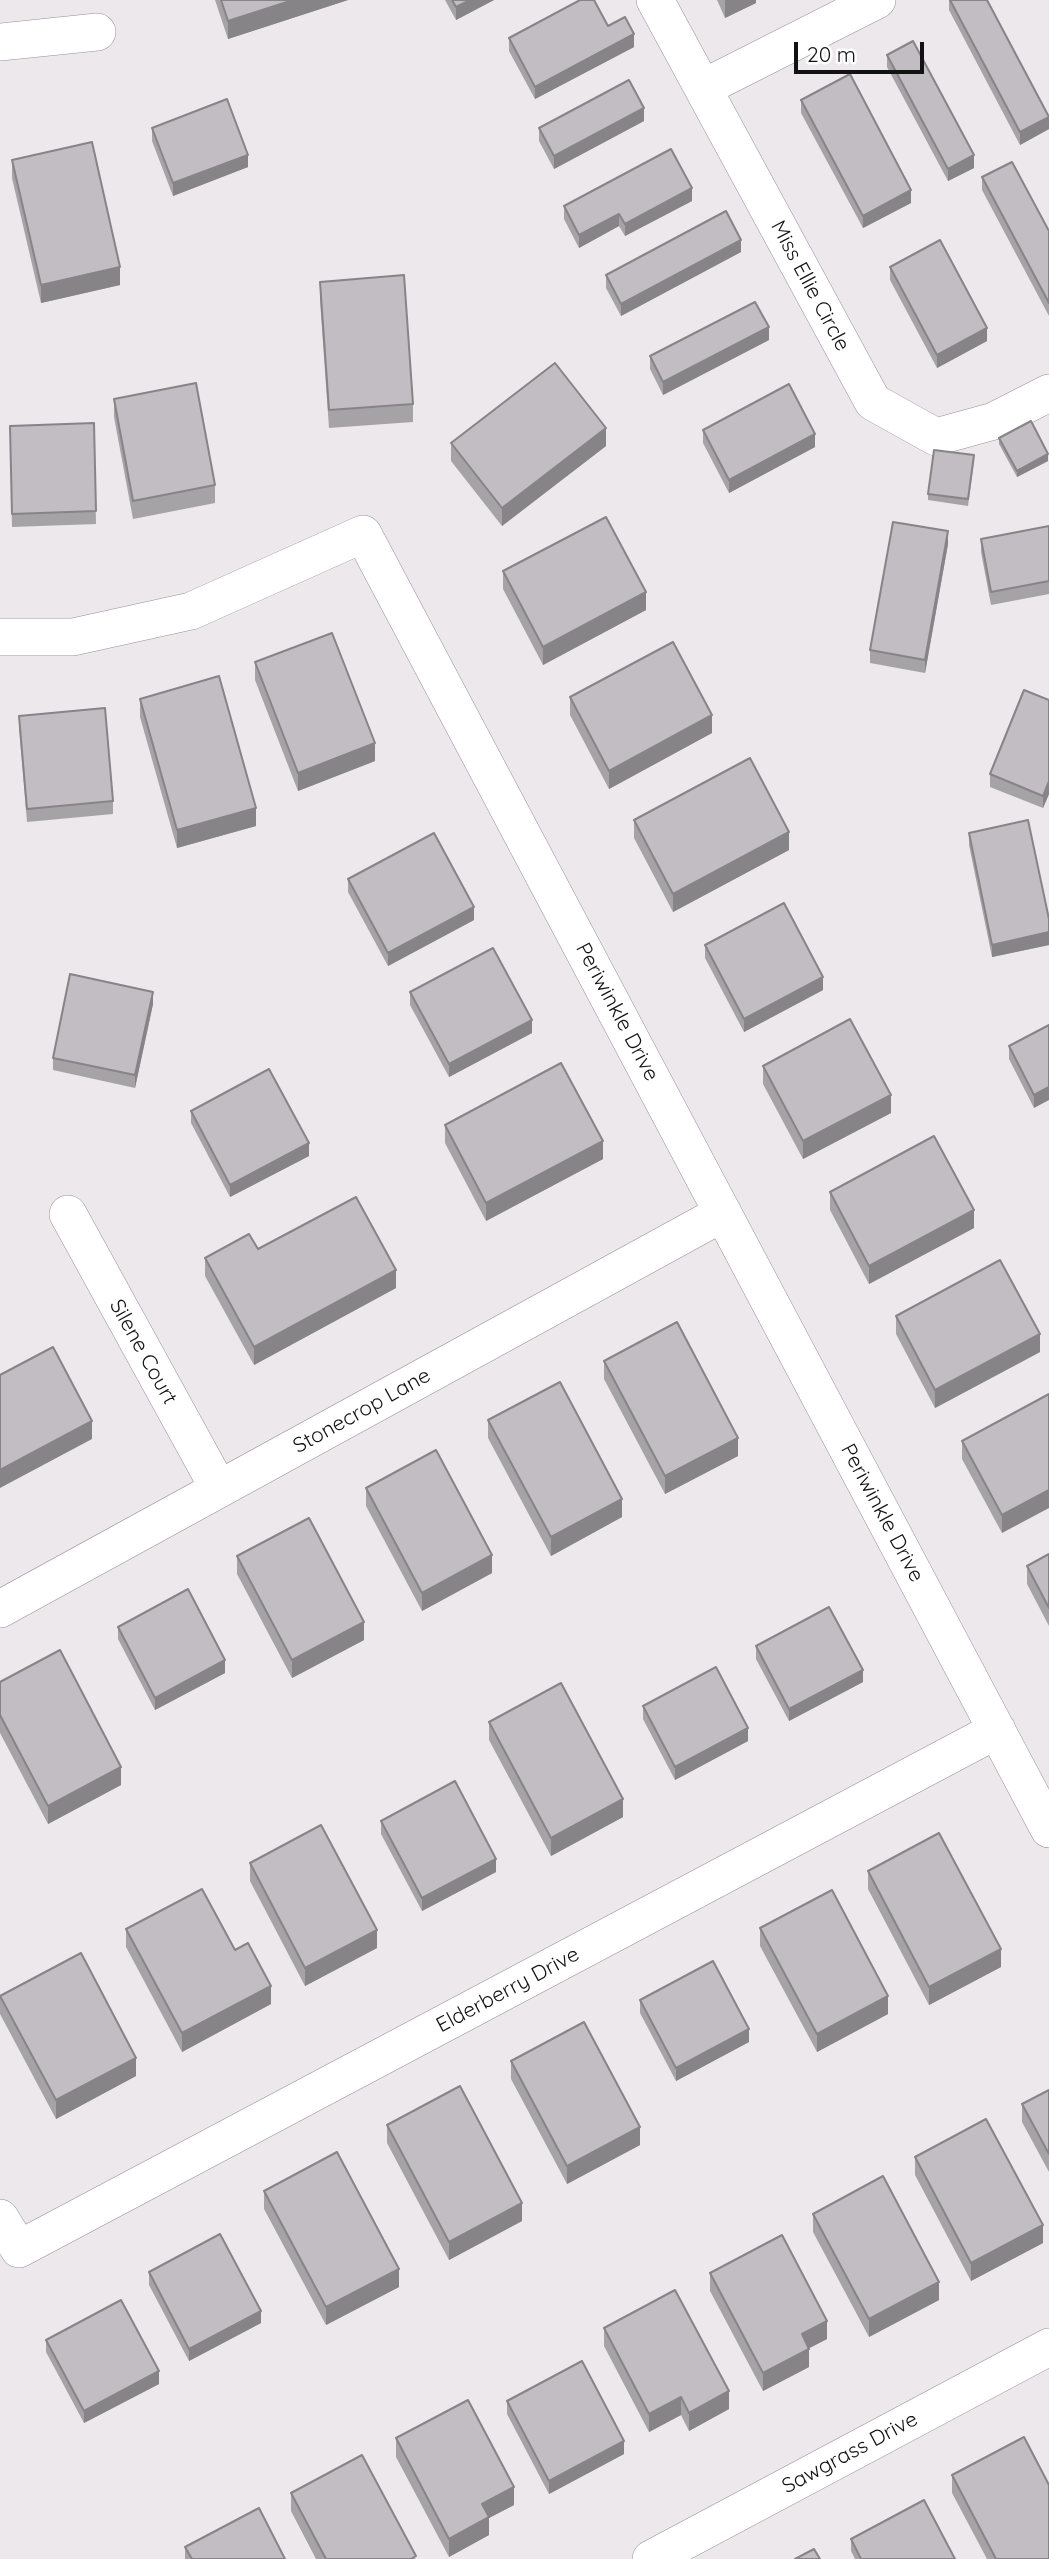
<!DOCTYPE html>
<style>
body{margin:0}
#map{position:relative;width:1049px;height:2559px;overflow:hidden;background:#ece8ec;font-family:Quicksand,sans-serif}
canvas{display:block}
.scale{position:absolute;left:794px;top:42px;width:130px;height:32px;box-sizing:border-box;border:4px solid #131213;border-top:0;padding-left:9px;font-size:21px;line-height:24px;white-space:nowrap;color:#131213;-webkit-text-stroke:5px #fff;paint-order:stroke}
</style>
<div id="map">
<canvas width="1049" height="2559"></canvas>
<div class="scale">20 m</div>
</div>
<script>
const context = document.querySelector('canvas').getContext('2d');
context.lineJoin = 'round';
function toPath(rows) {
  const path = new Path2D();
  for (const r of rows) {
    path.moveTo(r[0], r[1]);
    for (let i = 2; i < r.length; i += 2) path.lineTo(r[i], r[i + 1]);
  }
  return path;
}
function strokePath(path, color, width, dash) {
  context.strokeStyle = color;
  context.lineWidth = width;
  context.lineCap = dash ? 'butt' : 'round';
  context.setLineDash(dash || []);
  context.stroke(path);
}
function fill(path, color) {
  context.fillStyle = color;
  context.fill(path, 'evenodd');
}
function label(font, color, halo, rows, align = 'center') {
  context.font = font + ' Quicksand,sans-serif';
  context.lineWidth = 5;
  context.setLineDash([]);
  context.textBaseline = 'middle';
  context.strokeStyle = halo;
  context.fillStyle = color;
  for (const [text, x, y, turn = 0] of rows) {
    context.save();
    context.translate(x, y);
    context.rotate((+turn || 0) * Math.PI / 180);
    context.textAlign = isNaN(turn) ? turn : align;
    if (halo) context.strokeText(text, 0, 0);
    context.fillText(text, 0, 0);
    context.restore();
  }
}
const street = toPath([
 [655,0,873,402,936,437,994,421,1049,393],
 [0,42,97,32],
 [703,88,877,0],
 [0,637,73,637,191,611,363,534,1049,1829],
 [68,1214,219,1489],
 [0,1609,723,1213],
 [0,2218,19,2249,997,1730],
 [651,2559,1049,2347]
]);
const wall = toPath([
 [215,0,348,0,228,39],
 [445,0,494,0,456,20],
 [717,0,756,0,756,3,725,18],
 [949,0,987,0,1049,116,1049,129,1020,145,949,10],
 [608,26,634,47,535,99,509,51,509,38],
 [887,55,974,168,948,181,887,67],
 [801,100,911,203,863,228,801,113],
 [644,121,554,169,539,141,539,128],
 [152,128,248,167,173,196,152,141],
 [12,160,120,285,41,303,12,178],
 [982,177,1049,231,1049,316,982,190],
 [692,201,625,236,619,226,579,248,564,219,564,206],
 [741,252,621,316,606,288,606,275],
 [890,267,987,341,937,368,890,280],
 [320,282,413,404,413,422,329,428,320,300],
 [769,340,663,395,650,369,650,356],
 [114,399,215,485,215,503,133,519,114,417],
 [94,423,96,524,12,527,10,426],
 [703,430,815,447,729,493,703,443],
 [999,438,1048,461,1017,477,999,444],
 [451,443,606,446,502,526,451,461],
 [974,462,968,506,928,500,928,494],
 [1049,526,1049,594,991,605,981,552,981,539],
 [948,544,925,673,870,663,870,650],
 [503,571,646,610,543,665,503,589],
 [255,662,375,761,298,791,255,680],
 [570,697,712,733,609,789,570,715],
 [140,699,256,826,177,848,140,717],
 [1049,700,1049,794,1043,808,990,787,990,774],
 [19,716,113,801,113,814,27,822,19,728],
 [634,820,789,850,673,912,634,838],
 [969,833,1049,919,1049,945,992,957,969,845],
 [348,879,474,920,388,966,348,892],
 [705,945,823,990,744,1032,705,958],
 [410,992,532,1033,449,1077,410,1005],
 [153,1004,135,1088,53,1070,53,1058],
 [1049,1025,1034,1108,1009,1059,1009,1046],
 [763,1066,891,1113,803,1159,763,1084],
 [191,1111,309,1156,230,1197,191,1123],
 [445,1125,603,1159,486,1221,445,1143],
 [830,1192,974,1228,869,1284,830,1210],
 [258,1249,396,1288,254,1365,205,1276,205,1258],
 [896,1316,1040,1352,935,1408,896,1334],
 [604,1361,738,1456,665,1494,604,1379],
 [1049,1394,1002,1533,962,1459,962,1441],
 [488,1420,622,1517,551,1556,488,1438],
 [366,1488,492,1573,422,1611,366,1506],
 [1049,1554,1049,1626,1027,1584,1027,1566],
 [237,1556,364,1640,292,1678,237,1574],
 [118,1627,225,1673,155,1710,118,1639],
 [756,1646,863,1682,789,1721,756,1659],
 [0,1682,121,1785,48,1824,0,1733],
 [643,1706,748,1741,675,1780,643,1719],
 [489,1722,623,1817,551,1856,489,1740],
 [381,1821,496,1872,422,1911,381,1834],
 [250,1863,377,1948,305,1986,250,1881],
 [868,1871,1001,1967,929,2005,868,1889],
 [760,1928,888,2014,817,2052,760,1946],
 [126,1929,271,2004,182,2052,126,1947],
 [0,1996,136,2076,56,2119,0,2014],
 [640,2000,749,2042,676,2081,640,2013],
 [511,2061,640,2145,567,2184,511,2079],
 [1049,2090,1049,2172,1022,2122,1022,2104],
 [387,2125,522,2221,449,2260,387,2143],
 [915,2157,1043,2243,971,2281,915,2175],
 [264,2191,399,2287,326,2325,264,2209],
 [813,2214,939,2300,869,2337,813,2232],
 [149,2272,261,2323,189,2361,149,2285],
 [710,2273,827,2339,809,2348,809,2367,763,2391,710,2291],
 [604,2328,729,2409,689,2431,681,2415,649,2432,604,2346],
 [46,2340,159,2384,84,2423,46,2352],
 [507,2401,624,2454,549,2494,507,2414],
 [396,2438,514,2505,489,2518,489,2535,449,2557,396,2457],
 [952,2475,1049,2559,987,2559,952,2493],
 [291,2493,416,2559,316,2559,291,2511],
 [851,2539,955,2559,855,2559,851,2551],
 [185,2547,285,2559,185,2559]
]);
const shadedWall = toPath([
 [293,0,348,0,228,39,228,21],
 [470,0,494,0,456,20,456,7],
 [725,0,756,0,756,3,725,18],
 [634,34,634,47,535,99,535,87],
 [644,108,644,121,554,169,554,156],
 [1049,117,1049,129,1020,145,1020,132],
 [248,155,248,167,173,196,173,183],
 [974,155,974,168,948,181,948,169],
 [692,188,692,201,625,236,625,224],
 [911,190,911,203,863,228,863,216],
 [619,214,619,226,579,248,579,235],
 [741,240,741,252,621,316,621,304],
 [120,267,120,285,41,303,41,285],
 [769,327,769,340,663,395,663,382],
 [987,328,987,341,937,368,937,355],
 [606,428,606,446,502,526,502,508],
 [815,434,815,447,729,493,729,480],
 [1048,454,1048,461,1017,477,1017,471],
 [948,531,948,544,925,673,925,660],
 [646,592,646,610,543,665,543,647],
 [712,715,712,733,609,789,609,771],
 [375,743,375,761,298,791,298,773],
 [1049,781,1049,794,1043,808,1043,796],
 [256,808,256,826,177,848,177,830],
 [789,832,789,850,673,912,673,894],
 [474,907,474,920,388,966,388,953],
 [1049,932,1049,945,992,957,992,945],
 [823,977,823,990,744,1032,744,1019],
 [153,992,153,1004,135,1088,135,1075],
 [532,1020,532,1033,449,1077,449,1064],
 [1049,1087,1049,1100,1034,1108,1034,1095],
 [891,1095,891,1113,803,1159,803,1141],
 [603,1141,603,1159,486,1221,486,1203],
 [309,1143,309,1156,230,1197,230,1185],
 [974,1210,974,1228,869,1284,869,1266],
 [396,1270,396,1288,254,1365,254,1347],
 [1040,1334,1040,1352,935,1408,935,1390],
 [92,1421,92,1439,0,1488,0,1470],
 [738,1438,738,1456,665,1494,665,1476],
 [1049,1490,1049,1508,1002,1533,1002,1515],
 [622,1499,622,1517,551,1556,551,1537],
 [492,1555,492,1573,422,1611,422,1593],
 [364,1622,364,1640,292,1678,292,1660],
 [225,1660,225,1673,155,1710,155,1698],
 [863,1670,863,1682,789,1721,789,1709],
 [748,1728,748,1741,675,1780,675,1767],
 [121,1767,121,1785,48,1824,48,1806],
 [623,1799,623,1817,551,1856,551,1838],
 [496,1859,496,1872,422,1911,422,1898],
 [377,1930,377,1948,305,1986,305,1968],
 [1001,1949,1001,1967,929,2005,929,1987],
 [271,1986,271,2004,182,2052,182,2033],
 [888,1996,888,2014,817,2052,817,2034],
 [749,2029,749,2042,676,2081,676,2068],
 [136,2058,136,2076,56,2119,56,2100],
 [640,2127,640,2145,567,2184,567,2166],
 [522,2203,522,2221,449,2260,449,2242],
 [1043,2225,1043,2243,971,2281,971,2263],
 [399,2269,399,2287,326,2325,326,2307],
 [939,2282,939,2300,869,2337,869,2319],
 [261,2311,261,2323,189,2361,189,2349],
 [827,2321,827,2339,802,2352,802,2334],
 [809,2349,809,2367,763,2391,763,2373],
 [159,2371,159,2384,84,2423,84,2411],
 [729,2391,729,2409,689,2431,689,2413],
 [681,2397,681,2415,649,2432,649,2414],
 [624,2441,624,2454,549,2494,549,2481],
 [514,2487,514,2505,489,2518,489,2535,449,2557,449,2539,482,2504]
]);
const building = toPath([
 [221,0,293,0,228,21,221,0],
 [452,0,470,0,456,7,452,0],
 [580,0,594,0,608,26,625,17,634,34,535,87,509,38,580,0],
 [950,0,987,0,1049,117,1020,132,950,0],
 [913,41,974,155,948,169,887,55,913,41],
 [850,74,911,190,863,216,801,100,850,74],
 [629,80,644,108,554,156,539,128,629,80],
 [227,99,248,155,173,183,152,128,227,99],
 [92,142,120,267,41,285,12,160,92,142],
 [671,149,692,188,625,224,619,214,579,235,564,206,671,149],
 [1012,162,1049,231,1049,303,982,177,1012,162],
 [726,211,741,240,621,304,606,275,726,211],
 [940,240,987,328,937,355,890,267,940,240],
 [404,275,413,404,329,410,320,282,404,275],
 [755,302,769,327,663,382,650,356,755,302],
 [555,363,606,428,502,508,451,443,555,363],
 [196,383,215,485,133,501,114,399,196,383],
 [789,384,815,434,729,480,703,430,789,384],
 [1031,421,1048,454,1017,471,999,438,1031,421],
 [94,423,96,511,12,514,10,426,94,423],
 [934,450,974,455,968,499,928,494,934,450],
 [606,517,646,592,543,647,503,571,606,517],
 [893,522,948,531,925,660,870,650,893,522],
 [1049,526,1049,581,991,592,981,539,1049,526],
 [332,633,375,743,298,773,255,662,332,633],
 [673,642,712,715,609,771,570,697,673,642],
 [219,676,256,808,177,830,140,699,219,676],
 [1024,690,1049,700,1049,781,1043,796,990,774,1024,690],
 [105,708,113,801,27,809,19,716,105,708],
 [750,758,789,832,673,894,634,820,750,758],
 [1028,820,1049,919,1049,932,992,945,969,833,1028,820],
 [434,833,474,907,388,953,348,879,434,833],
 [784,903,823,977,744,1019,705,945,784,903],
 [493,948,532,1020,449,1064,410,992,493,948],
 [70,974,153,992,135,1075,53,1058,70,974],
 [850,1019,891,1095,803,1141,763,1066,850,1019],
 [1049,1025,1049,1087,1034,1095,1009,1046,1049,1025],
 [561,1063,603,1141,486,1203,445,1125,561,1063],
 [269,1069,309,1143,230,1185,191,1111,269,1069],
 [934,1136,974,1210,869,1266,830,1192,934,1136],
 [356,1197,396,1270,254,1347,205,1258,249,1234,258,1249,356,1197],
 [1000,1260,1040,1334,935,1390,896,1316,1000,1260],
 [677,1322,738,1438,665,1476,604,1361,677,1322],
 [53,1347,92,1421,0,1470,0,1375,53,1347],
 [560,1382,622,1499,551,1537,488,1420,560,1382],
 [1049,1394,1049,1490,1002,1515,962,1441,1049,1394],
 [436,1450,492,1555,422,1593,366,1488,436,1450],
 [309,1518,364,1622,292,1660,237,1556,309,1518],
 [1049,1554,1049,1608,1027,1566,1049,1554],
 [188,1589,225,1660,155,1698,118,1627,188,1589],
 [829,1607,863,1670,789,1709,756,1646,829,1607],
 [60,1650,121,1767,48,1806,0,1715,0,1682,60,1650],
 [716,1667,748,1728,675,1767,643,1706,716,1667],
 [561,1683,623,1799,551,1838,489,1722,561,1683],
 [455,1781,496,1859,422,1898,381,1821,455,1781],
 [321,1825,377,1930,305,1968,250,1863,321,1825],
 [939,1833,1001,1949,929,1987,868,1871,939,1833],
 [202,1889,235,1950,248,1943,271,1986,182,2033,126,1929,202,1889],
 [832,1890,888,1996,817,2034,760,1928,832,1890],
 [81,1953,136,2058,56,2100,0,1996,81,1953],
 [713,1961,749,2029,676,2068,640,2000,713,1961],
 [584,2022,640,2127,567,2166,511,2061,584,2022],
 [460,2086,522,2203,449,2242,387,2125,460,2086],
 [1049,2090,1049,2154,1022,2104,1049,2090],
 [986,2119,1043,2225,971,2263,915,2157,986,2119],
 [337,2152,399,2269,326,2307,264,2191,337,2152],
 [883,2176,939,2282,869,2319,813,2214,883,2176],
 [220,2234,261,2311,189,2349,149,2272,220,2234],
 [782,2235,827,2321,802,2334,809,2349,763,2373,710,2273,782,2235],
 [675,2290,729,2391,689,2413,681,2397,649,2414,604,2328,675,2290],
 [121,2300,159,2371,84,2411,46,2340,121,2300],
 [582,2361,624,2441,549,2481,507,2401,582,2361],
 [468,2400,514,2487,482,2504,489,2517,449,2539,396,2438,468,2400],
 [1024,2437,1049,2485,1049,2559,996,2559,952,2475,1024,2437],
 [362,2455,416,2556,411,2559,326,2559,291,2493,362,2455],
 [924,2500,955,2559,861,2559,851,2539,924,2500],
 [259,2508,285,2559,192,2559,185,2547,259,2508],
 [814,2549,820,2559,795,2559,814,2549]
]);
const streetNames = [
 ["Miss Ellie Circle",810,286,62],
 ["Periwinkle Drive",617,1012,62],
 ["Silene Court",143,1352,61],
 ["Stonecrop Lane",362,1411,-29],
 ["Periwinkle Drive",882,1513,62],
 ["Elderberry Drive",508,1990,-28],
 ["Sawgrass Drive",850,2453,-28]
];
strokePath(street, '#969196', 38);
strokePath(street, '#fff', 37);
fill(wall, '#a6a3a7');
fill(shadedWall, '#878488');
fill(building, '#c1bdc2');
strokePath(building, '#878488', 2);
label('21px', '#131213', '#fff', streetNames);
</script>
